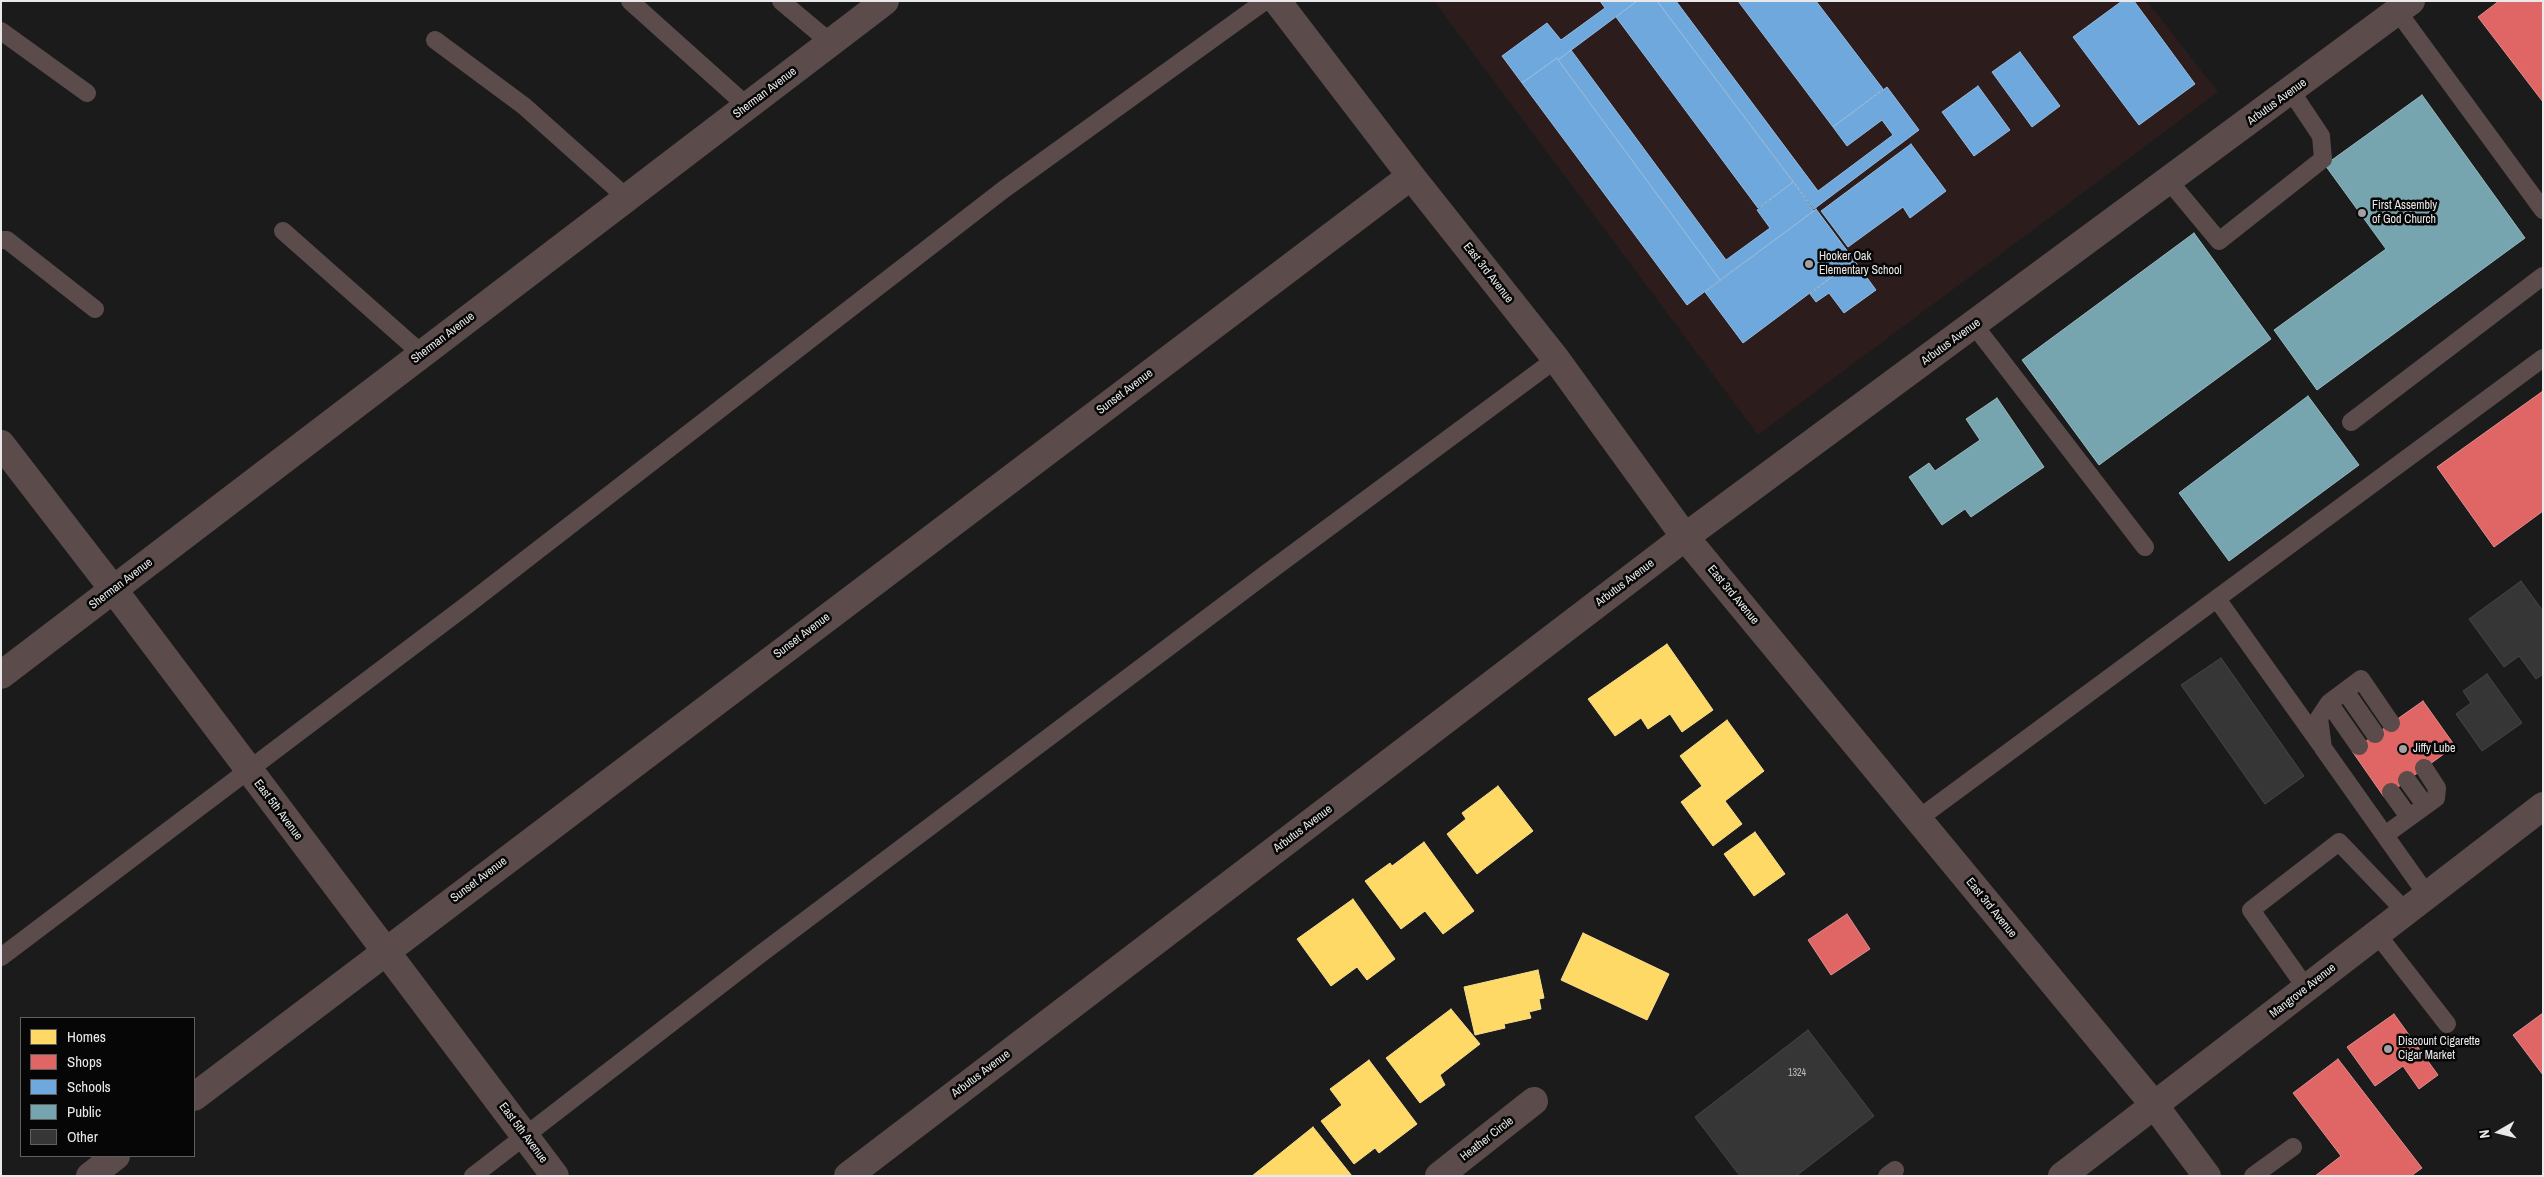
<!DOCTYPE html>
<style>
body{margin:0}
#map{position:relative;width:2544px;height:1177px;overflow:hidden;background:#1b1b1b;font-family:"Archivo Narrow",sans-serif}
canvas{display:block}
.frame{position:absolute;inset:0;border:2px solid #e9e8ea;pointer-events:none}
.legend{position:absolute;left:20px;top:1017px;width:175px;height:140px;box-sizing:border-box;background:#060606;border:1px solid #616061;margin:0;padding:6px 9px;list-style:none;font-size:15px;color:#e9e8ea}
.legend li{display:flex;align-items:center;gap:10px;height:25px}
.legend b{width:25px;border:1px solid #616061}
.north{position:absolute;left:2474px;top:1107px;width:50px;height:50px;-webkit-text-stroke:4px #060606;paint-order:stroke;rotate:262deg;font-size:14px;font-weight:700;line-height:20px;text-align:center;color:#e9e8ea}
.north::after{content:'';display:block;margin:auto;width:18px;height:22px;background:#e9e8ea;clip-path:polygon(50% 0,100% 100%,50% 72%,0 100%)}
</style>
<div id="map">
<canvas width="2544" height="1177"></canvas>
<div class="frame"></div>
<ul class="legend">
<li><b style="height:14px;background:#ffd966"></b>Homes</li>
<li><b style="height:14px;background:#e06666"></b>Shops</li>
<li><b style="height:14px;background:#6fa8dc"></b>Schools</li>
<li><b style="height:14px;background:#76a5af"></b>Public</li>
<li><b style="height:14px;background:#363636"></b>Other</li>
</ul>
<div class="north">N</div>
</div>
<script>
const context = document.querySelector('canvas').getContext('2d');
context.lineJoin = 'round';
function fill(path, color) {
  context.fillStyle = color;
  context.fill(path, 'evenodd');
}
function toPath(rows) {
  const path = new Path2D();
  for (const r of rows) {
    path.moveTo(r[0], r[1]);
    for (let i = 2; i < r.length; i += 2) path.lineTo(r[i], r[i + 1]);
  }
  return path;
}
function strokePath(path, color, width, dash) {
  context.strokeStyle = color;
  context.lineWidth = width;
  context.lineCap = dash ? 'butt' : 'round';
  context.setLineDash(dash || []);
  context.stroke(path);
}
function label(font, color, halo, rows, align = 'center') {
  context.font = font + ' "Archivo Narrow",sans-serif';
  context.lineWidth = 5;
  context.setLineDash([]);
  context.textBaseline = 'middle';
  context.strokeStyle = halo;
  context.fillStyle = color;
  for (const [text, x, y, turn = 0] of rows) {
    context.save();
    context.translate(x, y);
    context.rotate((+turn || 0) * Math.PI / 180);
    context.textAlign = isNaN(turn) ? turn : align;
    if (halo) context.strokeText(text, 0, 0);
    context.fillText(text, 0, 0);
    context.restore();
  }
}
const education = toPath([
 [1434,1,2147,1,2218,92,1758,435]
]);
const homes = toPath([
 [1667,644,1713,710,1682,732,1670,714,1648,729,1641,718,1615,736,1588,699,1667,644],
 [1727,720,1764,771,1725,801,1742,824,1713,846,1681,802,1702,786,1680,756,1727,720],
 [1498,786,1533,831,1477,874,1447,834,1466,819,1462,813,1498,786],
 [1755,832,1785,874,1754,896,1724,854,1755,832],
 [1424,842,1474,911,1443,934,1425,911,1401,929,1365,881,1390,863,1392,866,1424,842],
 [1353,899,1395,959,1367,980,1357,967,1331,986,1297,939,1353,899],
 [1583,933,1669,974,1647,1020,1561,980,1583,933],
 [1538,970,1544,998,1539,999,1541,1009,1529,1012,1531,1018,1504,1024,1505,1028,1475,1035,1464,987,1538,970],
 [1451,1009,1480,1044,1440,1075,1445,1085,1420,1103,1386,1058,1451,1009],
 [1369,1060,1417,1124,1379,1153,1375,1148,1354,1164,1321,1121,1342,1105,1330,1089,1369,1060],
 [1313,1127,1352,1176,1252,1176,1313,1127]
]);
const shops = toPath([
 [2499,1,2543,1,2543,102,2478,17,2499,1],
 [2543,391,2543,511,2494,547,2437,467,2543,391],
 [2423,701,2455,746,2384,797,2352,751,2423,701],
 [1847,914,1870,949,1831,975,1808,940,1847,914],
 [2543,1013,2543,1075,2513,1035,2543,1013],
 [2394,1014,2438,1075,2419,1089,2403,1066,2375,1086,2347,1047,2394,1014],
 [2338,1059,2422,1168,2411,1176,2315,1176,2341,1156,2293,1093,2338,1059]
]);
const schools = toPath([
 [1600,1,1637,1,1558,60,1557,58,1522,83,1502,56,1547,23,1561,40,1605,8,1600,1],
 [1637,1,1657,1,1793,182,1758,208,1616,17,1637,1],
 [1657,1,1676,1,1818,191,1893,135,1882,120,1847,146,1833,127,1887,87,1919,130,1814,209,1657,1],
 [1738,1,1816,1,1883,89,1833,127,1738,1],
 [2122,1,2134,1,2195,84,2139,125,2073,37,2122,1],
 [1571,50,1726,260,1770,228,1757,210,1793,182,1814,211,1720,280,1558,60,1571,50],
 [2020,52,2060,106,2032,127,1992,72,2020,52],
 [1557,58,1720,280,1687,305,1522,83,1557,58],
 [1978,86,2010,130,1974,156,1942,112,1978,86],
 [1911,144,1946,191,1910,218,1903,207,1848,247,1821,211,1911,144],
 [1816,209,1854,260,1743,343,1705,292,1816,209],
 [1854,260,1876,290,1844,313,1829,293,1816,302,1810,294,1854,260]
]);
const public = toPath([
 [2422,95,2525,238,2317,390,2274,330,2386,249,2325,165,2422,95],
 [2194,233,2271,339,2099,465,2022,360,2194,233],
 [2308,396,2359,465,2229,561,2179,493,2308,396],
 [1997,398,2044,467,1971,517,1965,509,1942,525,1909,477,1929,463,1935,471,1980,440,1966,419,1997,398]
]);
const building = toPath([
 [2521,581,2543,611,2543,674,2536,679,2519,656,2504,667,2469,619,2521,581],
 [2221,658,2304,776,2265,804,2181,685,2221,658],
 [2487,674,2522,723,2482,751,2456,714,2471,703,2463,691,2487,674],
 [1808,1030,1874,1116,1796,1176,1740,1176,1695,1117,1808,1030]
]);
const service = toPath([
 [630,1,747,106],
 [781,1,831,43],
 [2398,12,2543,210],
 [1,31,87,93],
 [435,40,524,106,627,198],
 [2169,181,2219,241,2323,159,2321,136,2291,91],
 [283,231,422,354],
 [1,240,7,240,95,309],
 [1974,325,2145,547],
 [2351,422,2543,276],
 [2217,599,2321,745],
 [2345,691,2375,734],
 [2329,703,2359,746],
 [2391,723,2361,679,2329,703,2319,718,2323,748,2427,895],
 [2407,780,2425,805],
 [2391,792,2409,817],
 [1918,819,2543,358],
 [2385,835,2436,798,2437,788,2424,768],
 [2377,934,2447,1024],
 [1,957,467,605,1003,190,1265,1],
 [2306,988,2251,910,2339,842,2406,912],
 [473,1176,758,956,1263,576,1556,359],
 [1887,1176,1895,1170],
 [2253,1176,2293,1147]
]);
const minor = toPath([
 [1277,1,1411,176,1556,359,1685,537,2155,1106,2207,1176],
 [1,675,885,1],
 [194,1097,1411,176],
 [90,1176,116,1156],
 [848,1176,1685,537,2411,1],
 [1439,1176,1534,1101]
]);
const tertiary = toPath([
 [1,444,113,589,555,1176],
 [2062,1176,2543,806]
]);
const markers = [
 [2362,213,5,"#a1a0a2"],
 [1809,264,5,"#a1a0a2"],
 [2403,749,5,"#a1a0a2"],
 [2388,1049,5,"#a1a0a2"]
];
const numberNames = [
 ["1324",1797,1073]
];
const streetNames = [
 ["Sherman Avenue",765,93,-37],
 ["Arbutus Avenue",2277,102,-36],
 ["East 3rd Avenue",1488,273,52],
 ["Sherman Avenue",443,338,-37],
 ["Arbutus Avenue",1951,342,-36],
 ["Sunset Avenue",1125,392,-37],
 ["Arbutus Avenue",1625,583,-37],
 ["Sherman Avenue",121,584,-37],
 ["East 3rd Avenue",1733,595,50],
 ["Sunset Avenue",802,636,-37],
 ["East 5th Avenue",278,810,53],
 ["Arbutus Avenue",1303,829,-37],
 ["Sunset Avenue",479,880,-37],
 ["East 3rd Avenue",1991,908,51],
 ["Mangrove Avenue",2303,991,-38],
 ["Arbutus Avenue",981,1074,-37],
 ["East 5th Avenue",523,1133,53],
 ["Heather Circle",1487,1139,-38]
];
const poiNames = [
 ["First Assembly",2372,206],
 ["of God Church",2372,220],
 ["Hooker Oak",1819,257],
 ["Elementary School",1819,271],
 ["Jiffy Lube",2413,749],
 ["Discount Cigarette",2398,1042],
 ["Cigar Market",2398,1056]
];
fill(education, '#2c1c1b');
fill(homes, '#ffd966');
strokePath(homes, '#f8de8e', 1);
fill(shops, '#e06666');
strokePath(shops, '#e38d8e', 1);
fill(schools, '#6fa8dc');
strokePath(schools, '#94bbe0', 1);
fill(public, '#76a5af');
strokePath(public, '#98b9c1', 1);
fill(building, '#363636');
strokePath(building, '#464646', 1);
strokePath(service, '#5c4b4b', 18);
strokePath(minor, '#5c4b4b', 28);
strokePath(tertiary, '#5c4b4b', 28);
for (const [x, y, r, color] of markers) {
  const dot = new Path2D();
  dot.arc(x, y, r, 0, 2 * Math.PI);
  context.fillStyle = color;
  context.fill(dot);
  strokePath(dot, '#060606', 2);
}
label('10px', '#bcbcbd', null, numberNames);
label('12px', '#e9e8ea', '#060606', streetNames);
label('12px', '#e9e8ea', '#060606', poiNames, 'left');
</script>
